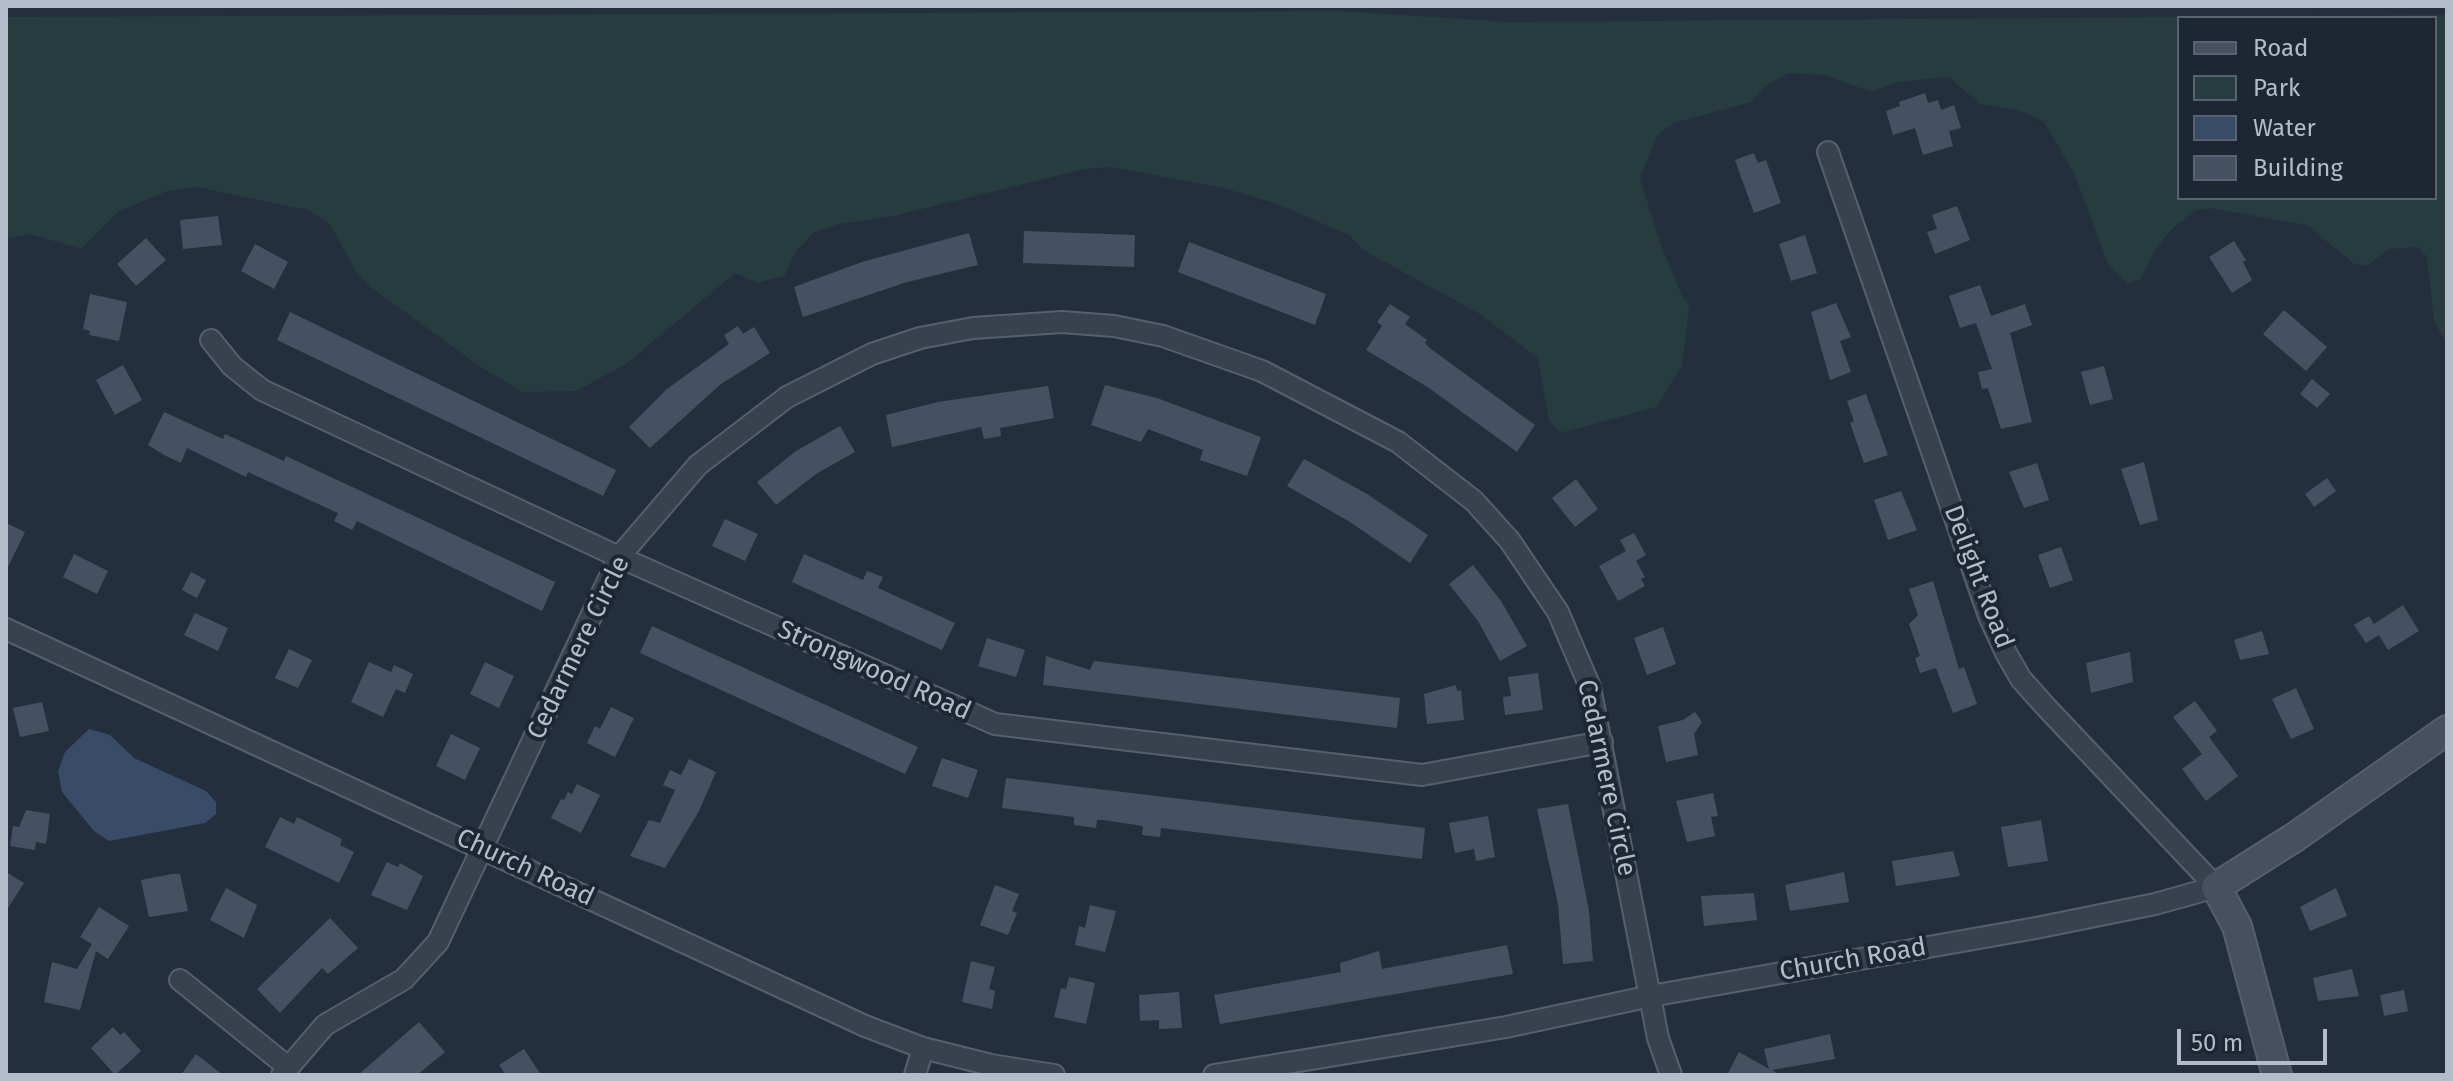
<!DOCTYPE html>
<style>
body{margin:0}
#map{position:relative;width:2453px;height:1081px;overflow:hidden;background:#242f3e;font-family:"Fira Sans",sans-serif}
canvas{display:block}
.frame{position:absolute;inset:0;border:8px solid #b4bcc9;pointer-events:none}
.legend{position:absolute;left:2177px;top:16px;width:260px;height:184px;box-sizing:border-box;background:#1d2633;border:2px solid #59626f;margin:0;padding:10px 14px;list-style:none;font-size:24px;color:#b4bcc9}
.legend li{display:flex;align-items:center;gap:16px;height:40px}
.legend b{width:40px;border:2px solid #59626f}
.scale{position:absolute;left:2177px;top:1029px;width:150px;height:36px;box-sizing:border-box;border:4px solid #b4bcc9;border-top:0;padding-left:10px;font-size:24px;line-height:28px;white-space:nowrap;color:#b4bcc9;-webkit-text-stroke:6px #1d2633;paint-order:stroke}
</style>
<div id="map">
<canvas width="2453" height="1081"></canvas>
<div class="frame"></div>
<ul class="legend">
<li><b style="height:10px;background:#465061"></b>Road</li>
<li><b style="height:22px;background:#263c3f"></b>Park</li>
<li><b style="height:22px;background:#394c67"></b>Water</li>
<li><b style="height:22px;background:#455162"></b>Building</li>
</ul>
<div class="scale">50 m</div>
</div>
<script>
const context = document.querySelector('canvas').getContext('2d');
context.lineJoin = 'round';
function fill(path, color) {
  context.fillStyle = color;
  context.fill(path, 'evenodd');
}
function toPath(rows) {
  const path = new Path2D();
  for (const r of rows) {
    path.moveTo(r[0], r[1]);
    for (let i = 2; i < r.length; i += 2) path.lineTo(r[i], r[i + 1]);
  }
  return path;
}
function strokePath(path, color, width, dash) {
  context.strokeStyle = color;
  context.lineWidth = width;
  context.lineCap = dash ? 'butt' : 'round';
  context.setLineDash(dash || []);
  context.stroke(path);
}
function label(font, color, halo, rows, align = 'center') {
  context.font = font + ' "Fira Sans",sans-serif';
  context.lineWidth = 8;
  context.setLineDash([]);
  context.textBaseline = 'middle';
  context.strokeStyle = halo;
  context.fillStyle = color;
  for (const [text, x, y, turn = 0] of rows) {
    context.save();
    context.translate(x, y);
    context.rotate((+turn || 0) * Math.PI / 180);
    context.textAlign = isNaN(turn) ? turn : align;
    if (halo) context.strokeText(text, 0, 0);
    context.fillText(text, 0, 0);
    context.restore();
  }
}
const green = toPath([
 [1341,11,1508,22,2447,15,2447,343,2434,322,2427,257,2418,247,2390,249,2368,265,2354,264,2307,225,2209,208,2197,210,2174,227,2156,248,2140,279,2128,284,2108,264,2074,173,2044,122,2019,110,1980,104,1949,77,1898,82,1872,92,1823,75,1788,73,1765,87,1751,102,1674,123,1657,135,1640,178,1659,240,1681,294,1689,305,1682,366,1656,407,1565,432,1558,431,1549,421,1538,358,1480,314,1363,250,1349,235,1277,204,1224,188,1111,167,1084,169,894,216,839,224,813,233,795,253,784,276,758,283,735,273,626,364,576,391,522,392,478,365,372,288,355,270,330,224,308,210,196,187,167,191,118,212,81,249,30,234,6,239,6,17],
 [2179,18,2435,18,2435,198,2179,198]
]);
const water = toPath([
 [89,729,110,735,134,758,206,791,216,802,216,814,205,823,109,841,94,831,62,792,58,771,65,752]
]);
const building = toPath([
 [1925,93,1928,103,1938,100,1941,110,1954,105,1961,128,1949,131,1953,146,1923,155,1915,128,1893,135,1886,111,1900,106,1899,102],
 [1754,153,1758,163,1766,160,1781,203,1754,213,1735,160],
 [1957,206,1970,240,1935,254,1927,232,1937,229,1932,215],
 [218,216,222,245,183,249,180,220],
 [1024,231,1135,235,1134,267,1023,263],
 [969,233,978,265,907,282,803,317,794,287,862,262],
 [1805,235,1817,273,1791,281,1779,244],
 [146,238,166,260,136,286,117,264],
 [2234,241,2246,260,2243,262,2252,280,2232,293,2209,257],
 [1189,242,1326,294,1315,325,1178,272],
 [255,244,288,262,274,289,241,271],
 [1980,285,1991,316,2025,304,2032,325,2010,333,2032,422,2001,429,1988,388,1982,389,1978,372,1992,369,1976,323,1960,328,1949,296],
 [90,294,127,302,119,341,89,335,90,331,83,329],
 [1836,303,1851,337,1840,341,1851,372,1830,380,1811,312],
 [1390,304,1410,317,1405,324,1427,340,1425,343,1431,349,1535,425,1517,452,1429,388,1366,350,1382,326,1377,322],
 [2284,310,2327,347,2306,371,2263,334],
 [290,312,616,470,603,496,277,340],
 [738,326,743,334,754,327,770,353,721,384,650,448,629,427,667,389,729,344,724,335],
 [123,365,142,400,115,415,96,380],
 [2104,366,2113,399,2090,405,2081,372],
 [2312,379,2330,394,2317,408,2300,394],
 [1105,385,1157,398,1261,437,1247,476,1200,460,1203,450,1148,429,1141,442,1091,425],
 [1048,386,1054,418,1000,428,1001,436,984,439,981,427,892,447,886,415,938,402],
 [1866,394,1888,455,1864,463,1850,423,1854,421,1847,401],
 [164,412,223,439,225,434,284,461,286,456,555,582,542,611,357,521,352,530,334,521,338,513,248,472,246,477,187,448,181,463,166,456,148,445],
 [840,426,855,452,816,474,776,505,757,482,796,451],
 [1304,459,1367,494,1428,535,1410,563,1350,522,1287,486],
 [2144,462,2158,520,2140,525,2121,469],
 [2037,463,2049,500,2024,508,2009,472],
 [2327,478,2336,491,2314,507,2305,494],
 [1576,479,1598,509,1575,527,1552,498],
 [1901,491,1917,530,1888,540,1874,500],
 [725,519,758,534,745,561,712,546],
 [6,523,25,532,6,571],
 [1634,533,1646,555,1636,561,1645,577,1641,579,1645,586,1618,601,1599,566,1626,551,1620,540],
 [2061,547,2073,580,2050,588,2038,555],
 [74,554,108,571,97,594,63,577],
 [804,554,863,580,867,571,883,577,878,588,955,623,942,650,792,582],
 [1473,565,1501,601,1527,646,1500,661,1478,621,1449,584],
 [191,572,206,580,197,598,182,590],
 [1933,581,1959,669,1964,667,1977,704,1953,713,1936,668,1920,673,1915,658,1920,656,1909,624,1918,615,1909,589],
 [2403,605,2419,631,2388,650,2379,635,2366,643,2354,625,2369,616,2374,624],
 [195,613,228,628,218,651,184,635],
 [652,626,918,747,905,774,640,653],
 [1663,627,1676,664,1647,675,1634,638],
 [2262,631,2269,654,2240,660,2234,640],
 [987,638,1025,650,1016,677,978,666],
 [289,649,312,660,298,688,275,678],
 [2130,652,2133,682,2091,693,2086,663],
 [1046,656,1090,670,1094,661,1400,698,1397,728,1043,685],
 [369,662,391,672,394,665,413,674,405,693,396,689,383,717,351,702],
 [485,662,514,676,499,708,470,694],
 [1538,673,1543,710,1505,715,1503,697,1511,696,1508,677],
 [1456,685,1457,691,1461,690,1464,720,1427,724,1424,694],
 [2296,688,2314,729,2291,739,2272,699],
 [2195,701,2217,731,2209,737,2238,776,2206,801,2182,769,2202,754,2173,717],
 [42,702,49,731,20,737,13,708],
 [611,707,634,718,615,757,587,743,595,726,600,729],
 [1695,712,1702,722,1694,734,1698,755,1666,762,1658,726,1683,720],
 [451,734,480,748,465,780,436,766],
 [942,758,978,770,968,798,932,786],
 [689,759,716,772,699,811,665,868,630,856,649,820,660,823,675,790,663,785,670,770,681,775],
 [1006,778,1425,828,1422,859,1161,828,1160,837,1142,835,1143,826,1103,820,1097,820,1096,828,1074,825,1074,817,1002,808],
 [577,784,600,795,581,833,551,818,561,799,564,800,568,792,572,794],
 [1713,793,1718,816,1711,817,1715,836,1687,842,1676,801],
 [1568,804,1589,911,1593,961,1563,964,1558,904,1537,809],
 [26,810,50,814,46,844,36,842,35,850,10,846,13,826,19,827],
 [1488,816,1495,857,1476,861,1474,849,1455,853,1449,823],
 [280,817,294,824,297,817,342,839,340,845,354,852,339,883,265,847],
 [2041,820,2048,861,2008,867,2001,827],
 [1953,851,1960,876,1896,886,1892,861],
 [387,862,398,867,400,863,423,876,407,910,371,895],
 [6,872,24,883,6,911],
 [1844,872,1849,902,1790,911,1785,885],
 [172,874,180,874,188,911,149,917,141,880],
 [995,885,1019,894,1012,911,1017,913,1008,935,980,925],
 [226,888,257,905,244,938,210,920],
 [2336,888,2347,916,2310,931,2300,907],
 [1754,893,1757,920,1704,926,1701,896],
 [1090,905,1116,911,1105,952,1075,945,1079,926,1085,928],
 [99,907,129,926,108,959,96,951,80,1010,44,1002,52,962,77,969,92,944,80,937],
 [330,918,358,948,328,974,322,968,280,1013,257,989],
 [1507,945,1513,974,1220,1024,1214,995,1341,972,1340,963,1379,951,1382,969],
 [971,961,995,967,989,989,995,991,992,1009,962,1002],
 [2352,969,2359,996,2318,1001,2313,978],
 [1069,977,1095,983,1086,1024,1054,1017,1061,988,1066,989],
 [2404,990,2408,1011,2384,1016,2380,995],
 [1179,992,1182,1028,1159,1029,1159,1020,1140,1021,1139,995],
 [419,1022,445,1052,417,1075,358,1075],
 [113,1027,120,1035,124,1032,141,1051,115,1075,91,1048],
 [1830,1034,1835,1059,1772,1070,1780,1075,1727,1075,1739,1052,1769,1069,1764,1049],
 [524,1049,541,1075,506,1075,499,1065],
 [196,1054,223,1075,181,1075]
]);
const street = toPath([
 [211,340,232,366,262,390,619,557,995,724,1422,775,1602,742],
 [6,629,865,1026,923,1048,991,1065,1054,1075],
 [180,980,288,1067],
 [282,1075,325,1025,404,979,438,942,619,557,698,465,787,397,872,354,920,338,973,328,1062,322,1114,326,1163,336,1262,371,1398,442,1474,501,1510,541,1558,612,1590,687,1658,1038,1671,1075],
 [915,1075,923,1048],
 [1214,1075,1506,1027,1651,996,2036,928,2155,904,2216,887,2046,707,2021,679,2006,653,1989,616,1828,152]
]);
const secondary = toPath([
 [2277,1075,2237,926,2216,887,2295,837,2447,730]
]);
const streetNames = [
 ["Delight Road",1978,577,69],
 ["Cedarmere Circle",579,648,-64],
 ["Strongwood Road",874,671,24],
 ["Cedarmere Circle",1606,778,78],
 ["Church Road",525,868,25],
 ["Church Road",1853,960,-10]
];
fill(green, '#263c3f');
fill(water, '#394c67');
fill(building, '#455162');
strokePath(street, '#565f6c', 24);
strokePath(secondary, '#565f6c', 32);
strokePath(street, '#38414e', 20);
strokePath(secondary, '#465061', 28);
label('26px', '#b4bcc9', '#1d2633', streetNames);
</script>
